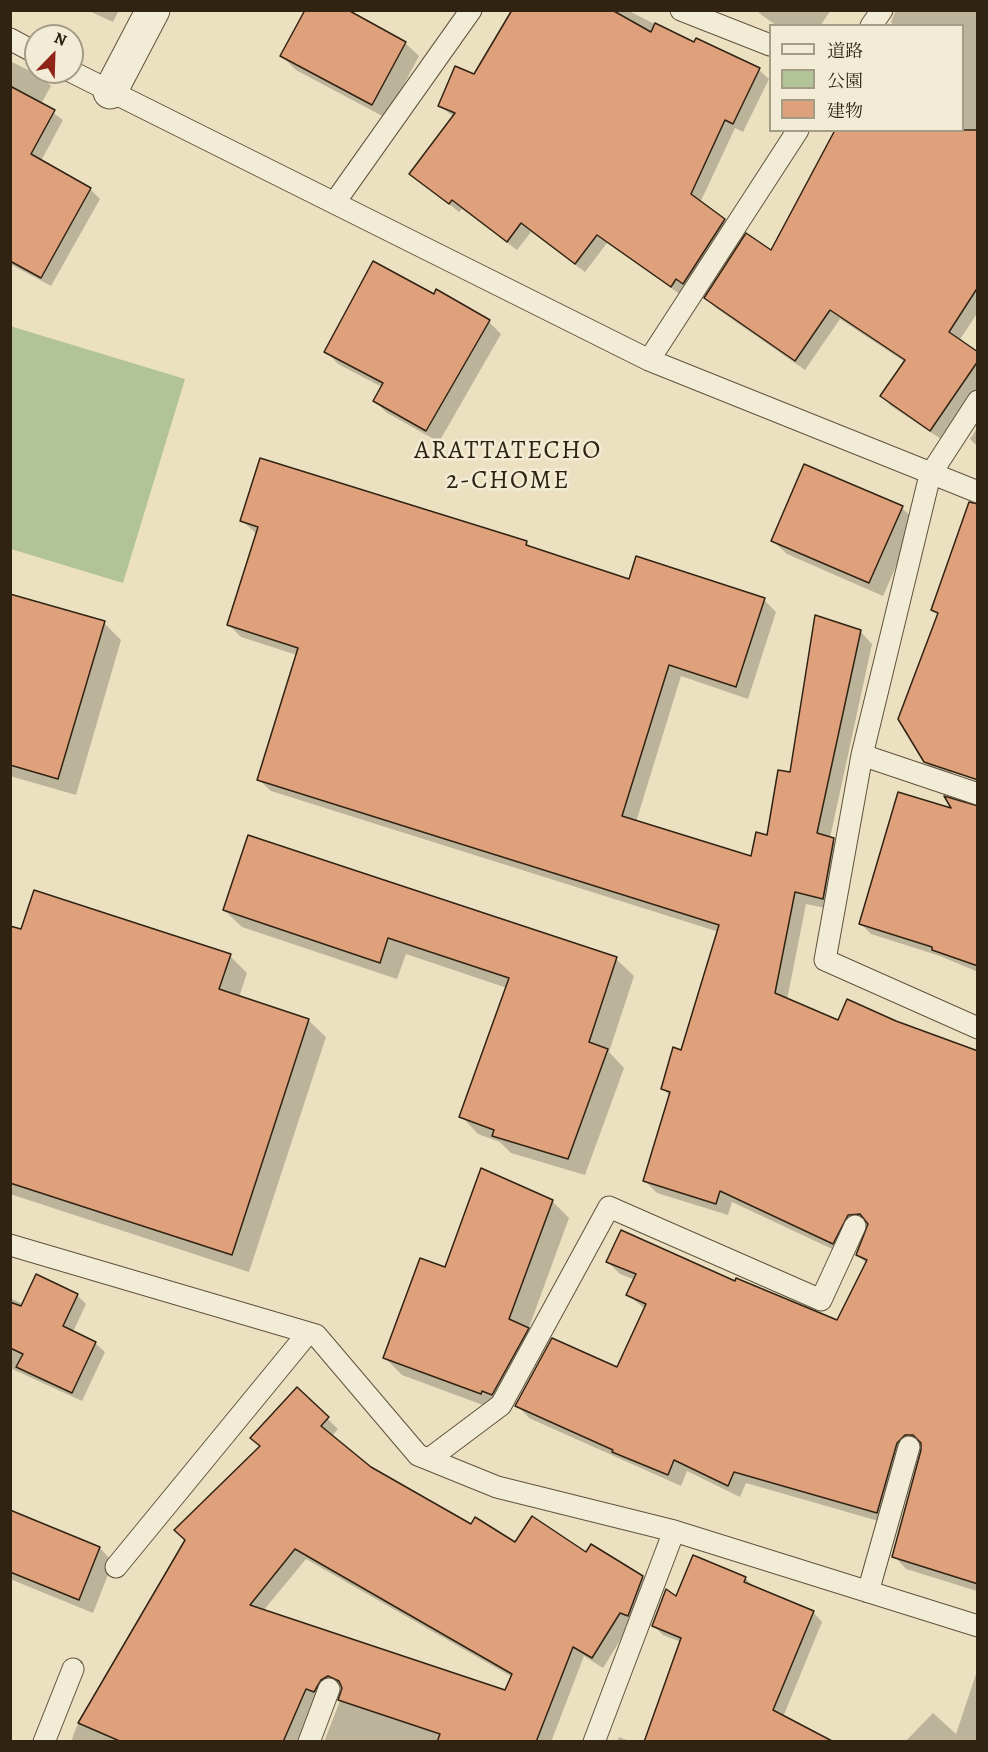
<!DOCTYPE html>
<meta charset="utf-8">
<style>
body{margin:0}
#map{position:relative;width:988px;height:1752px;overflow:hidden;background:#ebe1c1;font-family:Alegreya,"Noto Serif JP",serif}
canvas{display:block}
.frame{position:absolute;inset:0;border:12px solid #312312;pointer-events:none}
.legend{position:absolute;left:769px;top:24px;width:195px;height:108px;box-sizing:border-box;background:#f2ecd7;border:2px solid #a59c88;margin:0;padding:8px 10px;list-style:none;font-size:18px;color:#312312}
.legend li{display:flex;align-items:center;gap:12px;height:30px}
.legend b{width:30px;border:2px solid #a59c88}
.north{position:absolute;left:24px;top:24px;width:60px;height:60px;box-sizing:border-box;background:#f2ecd7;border:2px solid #a59c88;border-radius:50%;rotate:23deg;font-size:16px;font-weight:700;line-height:24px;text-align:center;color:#312312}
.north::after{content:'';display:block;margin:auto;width:21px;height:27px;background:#8f2418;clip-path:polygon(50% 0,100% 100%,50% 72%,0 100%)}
</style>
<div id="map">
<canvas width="988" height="1752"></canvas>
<div class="frame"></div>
<ul class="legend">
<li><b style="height:8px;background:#f2ecd7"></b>道路</li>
<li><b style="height:16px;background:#b2c497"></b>公園</li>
<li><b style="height:16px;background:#dfa07c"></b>建物</li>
</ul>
<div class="north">N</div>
</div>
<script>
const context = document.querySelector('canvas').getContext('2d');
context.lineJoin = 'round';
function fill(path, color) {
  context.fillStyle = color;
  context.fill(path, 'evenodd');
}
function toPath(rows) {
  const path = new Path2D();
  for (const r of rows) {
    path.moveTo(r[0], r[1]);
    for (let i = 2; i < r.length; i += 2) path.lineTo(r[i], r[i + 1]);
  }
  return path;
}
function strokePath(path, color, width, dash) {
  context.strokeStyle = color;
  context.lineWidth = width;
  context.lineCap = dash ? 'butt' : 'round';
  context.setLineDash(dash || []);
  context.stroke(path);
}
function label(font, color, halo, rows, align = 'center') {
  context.font = font + ' Alegreya,serif';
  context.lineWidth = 5;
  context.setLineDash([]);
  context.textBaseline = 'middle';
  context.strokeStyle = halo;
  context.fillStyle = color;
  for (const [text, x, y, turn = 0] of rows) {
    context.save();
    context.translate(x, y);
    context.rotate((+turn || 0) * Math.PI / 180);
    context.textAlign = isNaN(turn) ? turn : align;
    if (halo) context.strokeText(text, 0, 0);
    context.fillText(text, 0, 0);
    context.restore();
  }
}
const green = toPath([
 [10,326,185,379,123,583,11,549]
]);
const shadow = toPath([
 [87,10,119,10,113,22],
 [514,10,627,10,694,44,697,40,759,70,769,79,743,132,735,128,700,203,734,229,681,295,607,243,585,272,531,232,517,250,462,209,459,212,411,174,454,117,439,105,546,118],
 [755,10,831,10,820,26,777,26],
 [896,10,978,10,978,312,959,341,978,353,978,403,954,439,943,435,941,439,891,406,882,396,905,362,840,319,805,370,716,308,706,298,771,252,962,130,962,26,894,26,891,22],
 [405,43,419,56,386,118,296,70,282,56],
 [10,61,42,77,51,86,41,104,63,120,41,161,90,189,100,199,51,286,10,264],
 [434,296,489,322,501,334,439,442,387,413,374,400,382,387,338,364,326,351],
 [978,427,978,447,970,439],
 [902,508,916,521,883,596,787,554,773,541],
 [242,521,526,542,532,548,630,580,764,600,776,612,748,699,681,676,636,822,752,858,768,837,792,774,860,631,872,644,830,838,845,851,835,910,806,904,787,1000,838,1022,895,1023,978,1053,977,1591,906,1569,894,1556,923,1446,918,1446,889,1524,746,1483,740,1497,687,1471,681,1486,529,1418,517,1405,618,1369,645,1309,628,1295,635,1280,620,1274,608,1262,736,1283,837,1322,867,1264,858,1255,868,1226,859,1228,845,1255,732,1202,728,1215,657,1193,645,1181,670,1096,663,1089,682,1052,719,932,271,791,258,779,297,655,241,637,229,625,257,534],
 [978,543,960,750,950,777,936,772,925,761,939,615,932,609],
 [10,595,104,623,121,640,76,795,10,776],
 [978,818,978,972,940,956,871,934,860,923],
 [224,910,616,959,634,976,609,1052,624,1068,585,1175,511,1153,500,1142,478,1134,461,1116,507,988,406,954,397,979,242,927],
 [10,928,22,931,230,956,247,973,239,997,308,1020,326,1037,249,1272,10,1194],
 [552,1201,569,1218,528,1330,545,1347,510,1412,500,1407,499,1411,402,1375,385,1358,446,1269],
 [77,1295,86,1304,73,1332,95,1343,105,1352,82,1401,10,1368,10,1298,23,1304],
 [297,1389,338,1429,331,1437,370,1468,471,1526,516,1544,587,1555,643,1577,653,1587,603,1668,584,1656,551,1742,324,1742,343,1693,342,1687,337,1686,310,1742,71,1742,76,1728,187,1540,261,1446],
 [306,1559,512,1677,505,1692,263,1611],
 [10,1512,100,1548,113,1562,93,1613,10,1579],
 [745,1578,755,1587,813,1612,822,1622,783,1717,646,1742,681,1642,663,1635,653,1625,677,1598],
 [978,1668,978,1742,905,1742,933,1713,956,1734],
 [619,1737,632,1742,617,1742]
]);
const building = toPath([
 [305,10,348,10,406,42,372,105,280,56,305,10],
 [512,10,612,10,651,32,655,23,694,42,696,38,760,68,733,124,725,120,691,194,725,219,683,284,676,279,671,287,597,235,575,264,521,223,507,242,452,200,449,204,409,174,455,113,438,106,455,66,474,74,512,10],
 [10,86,55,110,31,154,91,188,41,278,10,261,10,86],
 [835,130,978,130,978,287,949,332,978,352,978,361,930,431,880,396,905,360,830,310,795,361,704,298,746,233,771,250,835,130],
 [373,261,434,294,436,289,490,320,426,431,373,401,383,383,324,352,373,261],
 [260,458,527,541,526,545,629,579,636,556,765,598,736,687,669,665,622,816,751,856,756,832,767,835,778,770,790,772,815,615,861,630,817,833,834,838,823,899,795,892,775,993,838,1020,847,999,896,1021,978,1051,978,1584,892,1557,921,1450,921,1443,913,1435,905,1435,897,1443,877,1513,734,1472,728,1486,674,1460,668,1475,612,1452,613,1450,515,1406,552,1338,617,1367,646,1304,626,1295,636,1274,606,1262,621,1230,735,1281,736,1278,837,1320,867,1260,856,1255,868,1224,860,1214,848,1215,833,1244,720,1191,716,1204,643,1181,670,1092,661,1089,673,1047,681,1050,719,925,257,780,298,648,227,625,258,527,240,521,260,458],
 [804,464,903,506,869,583,771,541,804,464],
 [969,502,978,504,978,780,924,762,898,719,938,613,931,610,969,502],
 [10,594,105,621,58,779,10,765,10,594],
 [898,792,951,808,944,796,978,806,978,966,932,950,932,947,859,924,898,792],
 [248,835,617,957,589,1042,608,1049,568,1159,492,1136,494,1130,459,1117,509,978,388,938,380,963,223,910,248,835],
 [34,890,231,954,219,989,309,1019,232,1255,10,1183,10,926,21,929,34,890],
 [481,1168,553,1200,509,1319,529,1328,492,1395,482,1391,481,1394,383,1358,420,1258,445,1267,481,1168],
 [36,1274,78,1294,63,1326,96,1342,72,1393,16,1367,23,1354,10,1348,10,1302,21,1306,36,1274],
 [297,1387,329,1417,321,1426,371,1467,471,1524,475,1517,515,1542,532,1516,586,1552,591,1544,643,1576,628,1616,620,1613,592,1658,573,1647,536,1742,437,1742,440,1734,338,1700,342,1688,339,1681,328,1676,321,1680,314,1692,306,1689,283,1742,122,1742,78,1723,185,1540,174,1530,260,1446,250,1438,297,1387],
 [295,1549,512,1674,505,1690,250,1605,295,1549],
 [10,1510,100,1547,79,1600,10,1572,10,1510],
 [693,1555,746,1577,744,1582,814,1611,773,1710,834,1742,644,1742,681,1638,652,1626,666,1589,676,1596,693,1555]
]);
const lane = toPath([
 [681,10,770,45],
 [871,26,882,10],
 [10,39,36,53],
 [72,72,649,360,978,492],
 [335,202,471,10],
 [649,360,798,130],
 [978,401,930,475,862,755,825,960,978,1028],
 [862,755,978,794],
 [10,1245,316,1335,418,1455,497,1487,674,1531,978,1626],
 [429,1459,501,1405,609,1207,821,1300,855,1226],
 [116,1567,308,1333],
 [868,1592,909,1447],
 [44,1742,73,1669],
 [309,1742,329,1689],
 [594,1742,674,1531]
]);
const street = toPath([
 [110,92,153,10]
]);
const neighbourhoodNames = [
 ["ARATTATECHO",508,452],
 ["2-CHOME",508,482]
];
fill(green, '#b2c497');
fill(shadow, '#0003');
fill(building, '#dfa07c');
strokePath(building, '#312312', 1.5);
strokePath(lane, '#60523e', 23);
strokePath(street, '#60523e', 35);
strokePath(lane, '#f2ecd7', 21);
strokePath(street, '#f2ecd7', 33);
context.letterSpacing = '1.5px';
label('26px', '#312312', '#f2ecd7', neighbourhoodNames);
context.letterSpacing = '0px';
</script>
